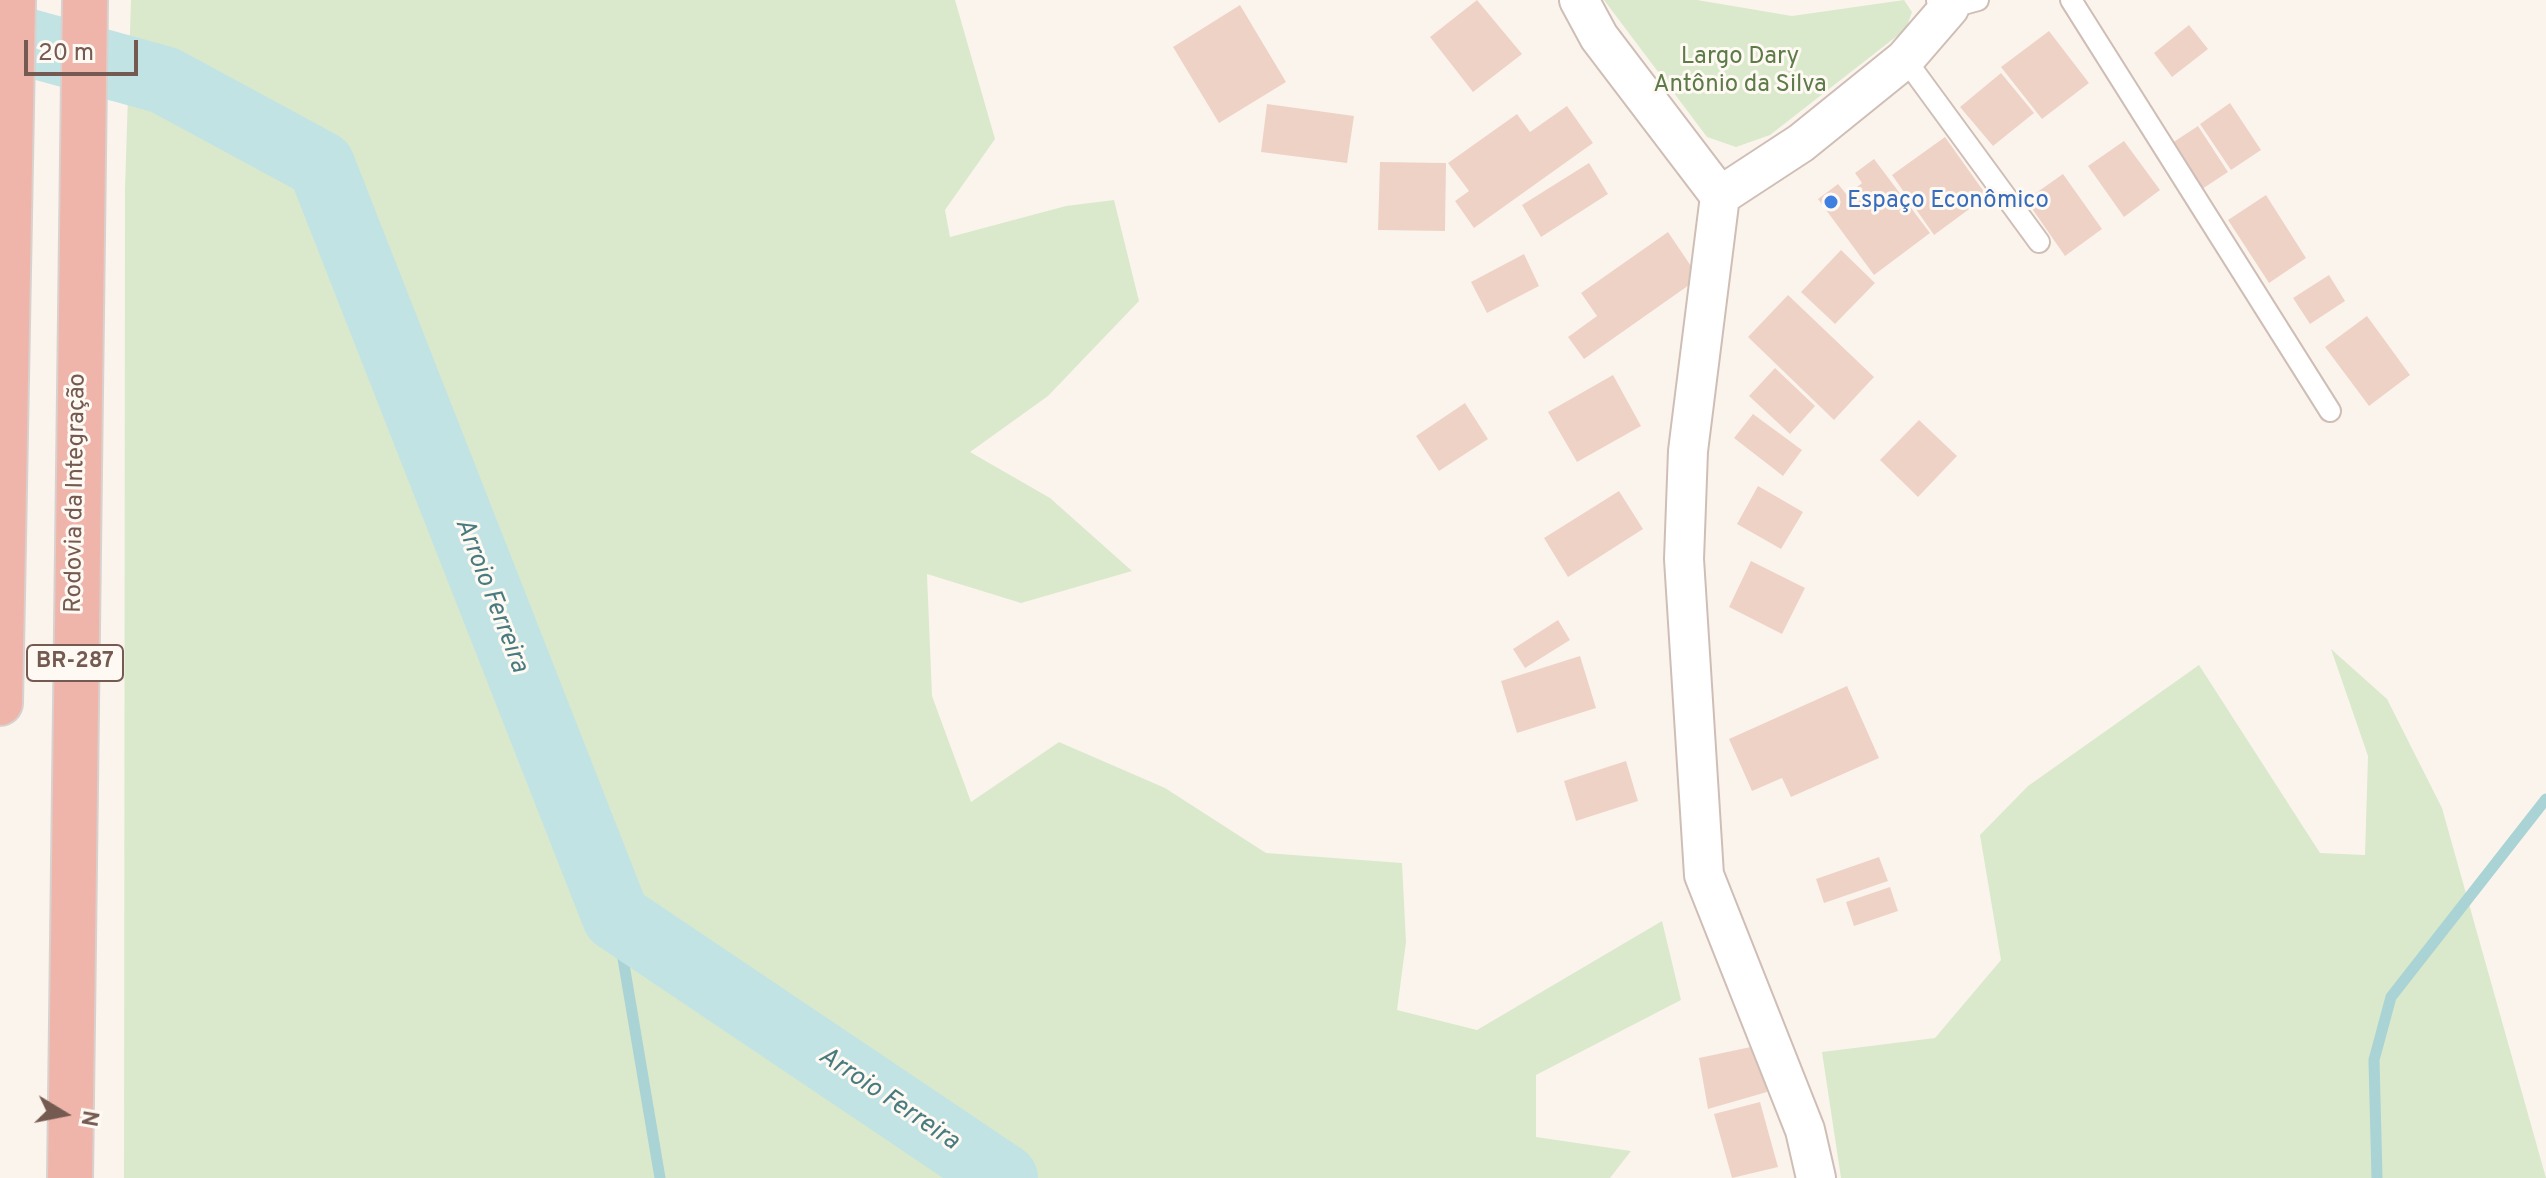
<!DOCTYPE html>
<meta charset="utf-8">
<style>
body{margin:0}
#map{position:relative;width:2546px;height:1178px;overflow:hidden;background:#fbf4ed;font-family:Overpass,sans-serif}
canvas{display:block}
.north{position:absolute;left:24px;top:1074px;width:80px;height:80px;-webkit-text-stroke:6px #fef9f3;paint-order:stroke;rotate:100deg;font-size:22px;font-weight:700;line-height:32px;text-align:center;color:#755a51}
.north::after{content:'';display:block;margin:auto;width:28px;height:36px;background:#755a51;clip-path:polygon(50% 0,100% 100%,50% 72%,0 100%)}
.scale{position:absolute;left:24px;top:40px;width:114px;height:36px;box-sizing:border-box;border:4px solid #755a51;border-top:0;padding-left:10px;font-size:24px;line-height:28px;white-space:nowrap;color:#755a51;-webkit-text-stroke:6px #fef9f3;paint-order:stroke}
</style>
<div id="map">
<canvas width="2546" height="1178"></canvas>
<div class="north">N</div>
<div class="scale">20 m</div>
</div>
<script>
const context = document.querySelector('canvas').getContext('2d');
context.lineJoin = 'round';
function fill(path, color) {
  context.fillStyle = color;
  context.fill(path, 'evenodd');
}
function toPath(rows) {
  const path = new Path2D();
  for (const r of rows) {
    path.moveTo(r[0], r[1]);
    for (let i = 2; i < r.length; i += 2) path.lineTo(r[i], r[i + 1]);
  }
  return path;
}
function strokePath(path, color, width, dash) {
  context.strokeStyle = color;
  context.lineWidth = width;
  context.lineCap = dash ? 'butt' : 'round';
  context.setLineDash(dash || []);
  context.stroke(path);
}
function label(font, color, halo, rows, align = 'center') {
  context.font = font + ' Overpass,sans-serif';
  context.lineWidth = 6;
  context.setLineDash([]);
  context.textBaseline = 'middle';
  context.strokeStyle = halo;
  context.fillStyle = color;
  for (const [text, x, y, turn = 0] of rows) {
    context.save();
    context.translate(x, y);
    context.rotate((+turn || 0) * Math.PI / 180);
    context.textAlign = isNaN(turn) ? turn : align;
    if (halo) context.strokeText(text, 0, 0);
    context.fillText(text, 0, 0);
    context.restore();
  }
}
const green = toPath([
 [131,0,955,0,995,139,945,210,950,237,1066,206,1114,200,1139,301,1048,396,970,452,1050,498,1132,571,1021,603,927,574,932,696,971,802,1059,742,1165,788,1266,853,1402,863,1406,942,1397,1010,1477,1030,1662,921,1681,1000,1536,1075,1536,1137,1631,1151,1610,1178,124,1178,125,189],
 [1604,0,1697,0,1792,16,1904,0,1912,12,1906,29,1770,135,1736,147,1707,137],
 [2331,649,2387,699,2442,808,2546,1178,1841,1178,1822,1052,1935,1038,2001,960,1980,835,2028,786,2199,665,2320,853,2365,855,2368,756]
]);
const stream = toPath([
 [616,917,660,1178],
 [2377,1178,2374,1060,2391,997,2546,799]
]);
const river = toPath([
 [0,35,164,80,321,165,616,917,1004,1178]
]);
const building = toPath([
 [1477,0,1522,54,1473,92,1430,37],
 [1240,5,1286,82,1219,123,1173,47],
 [2189,25,2208,49,2172,77,2154,53],
 [2049,31,2089,83,2042,119,2001,67],
 [2001,73,2034,113,1993,146,1960,107],
 [2230,103,2261,150,2231,170,2200,124],
 [1267,104,1354,116,1347,163,1261,152],
 [1567,106,1593,143,1474,228,1455,201,1469,191,1448,163,1517,114,1530,132],
 [2198,126,2228,172,2202,189,2172,143],
 [1945,137,1987,196,1934,235,1892,175],
 [2124,141,2160,190,2124,217,2088,166],
 [1874,159,1930,233,1874,275,1818,199,1838,184,1847,195,1862,183,1855,173],
 [1380,162,1446,163,1445,231,1378,230],
 [1589,163,1608,194,1541,237,1522,205],
 [2063,174,2102,229,2065,256,2026,200],
 [2266,195,2306,258,2269,283,2228,220],
 [1668,232,1699,278,1584,359,1568,337,1597,316,1581,293],
 [1841,250,1875,283,1835,324,1801,292],
 [1524,254,1539,286,1487,313,1471,282],
 [2329,275,2345,301,2310,324,2293,298],
 [1788,295,1874,377,1834,420,1748,337],
 [2367,316,2410,375,2369,406,2325,347],
 [1775,368,1815,406,1790,434,1749,396],
 [1613,375,1641,426,1577,462,1548,412],
 [1465,403,1488,439,1439,471,1416,436],
 [1753,414,1802,450,1783,476,1734,438],
 [1919,420,1957,456,1918,497,1880,460],
 [1758,486,1803,512,1781,549,1737,524],
 [1619,491,1643,529,1568,577,1544,538],
 [1751,561,1805,588,1782,634,1729,607],
 [1558,620,1570,640,1525,668,1513,649],
 [1580,656,1596,708,1517,733,1501,681],
 [1847,686,1879,758,1791,797,1782,778,1752,791,1729,739],
 [1626,761,1638,801,1576,821,1564,781],
 [1879,857,1888,881,1824,903,1816,879],
 [1890,887,1898,911,1854,926,1846,902],
 [1760,1045,1767,1092,1708,1109,1699,1058],
 [1760,1102,1778,1167,1732,1178,1714,1114]
]);
const lane = toPath([
 [2071,0,2330,411],
 [1949,8,1978,0],
 [1905,59,2039,242]
]);
const street = toPath([
 [1579,0,1599,37,1720,196],
 [1720,196,1688,451,1684,559,1704,875,1805,1130,1816,1178],
 [1720,196,1801,143,1905,59,1949,8,1946,0]
]);
const highway = toPath([
 [0,703,13,0],
 [70,1178,85,0]
]);
const markers = [
 [1831,202,8,"#3f7fe0"]
];
const shields = [
 [75,663,96]
];
const shieldNames = [
 ["BR-287",75,663]
];
const parkNames = [
 ["Largo Dary",1740,58],
 ["Antônio da Silva",1740,86]
];
const shopNames = [
 ["Espaço Econômico",1847,202]
];
const streetNames = [
 ["Rodovia da Integração",77,493,-89]
];
const waterNames = [
 ["Arroio Ferreira",490,596,69],
 ["Arroio Ferreira",888,1100,34]
];
fill(green, '#dae9cb');
strokePath(stream, '#a9d3d5', 11);
strokePath(river, '#c2e3e4', 68);
fill(building, '#efd2c6');
strokePath(lane, '#cfbeb5', 24);
strokePath(street, '#cfbeb5', 42);
strokePath(highway, '#d8d1ce', 48);
strokePath(lane, '#fff', 20);
strokePath(street, '#fff', 38);
strokePath(highway, '#efb5aa', 44);
for (const [x, y, r, color] of markers) {
  const dot = new Path2D();
  dot.arc(x, y, r, 0, 2 * Math.PI);
  context.fillStyle = color;
  context.fill(dot);
  strokePath(dot, '#fef9f3', 3);
}
for (const [x, y, w] of shields) {
  const box = new Path2D();
  box.roundRect(x - w / 2, y - 18, w, 36, 6);
  context.fillStyle = '#fef9f3';
  context.fill(box);
  strokePath(box, '#755a51', 2);
}
label('bold 22px', '#755a51', null, shieldNames);
label('24px', '#5d7a49', '#fef9f3', parkNames);
label('24px', '#366cbe', '#fef9f3', shopNames, 'left');
label('24px', '#755a51', '#fef9f3', streetNames);
label('italic 26px', '#487b7f', '#fef9f3', waterNames);
</script>
